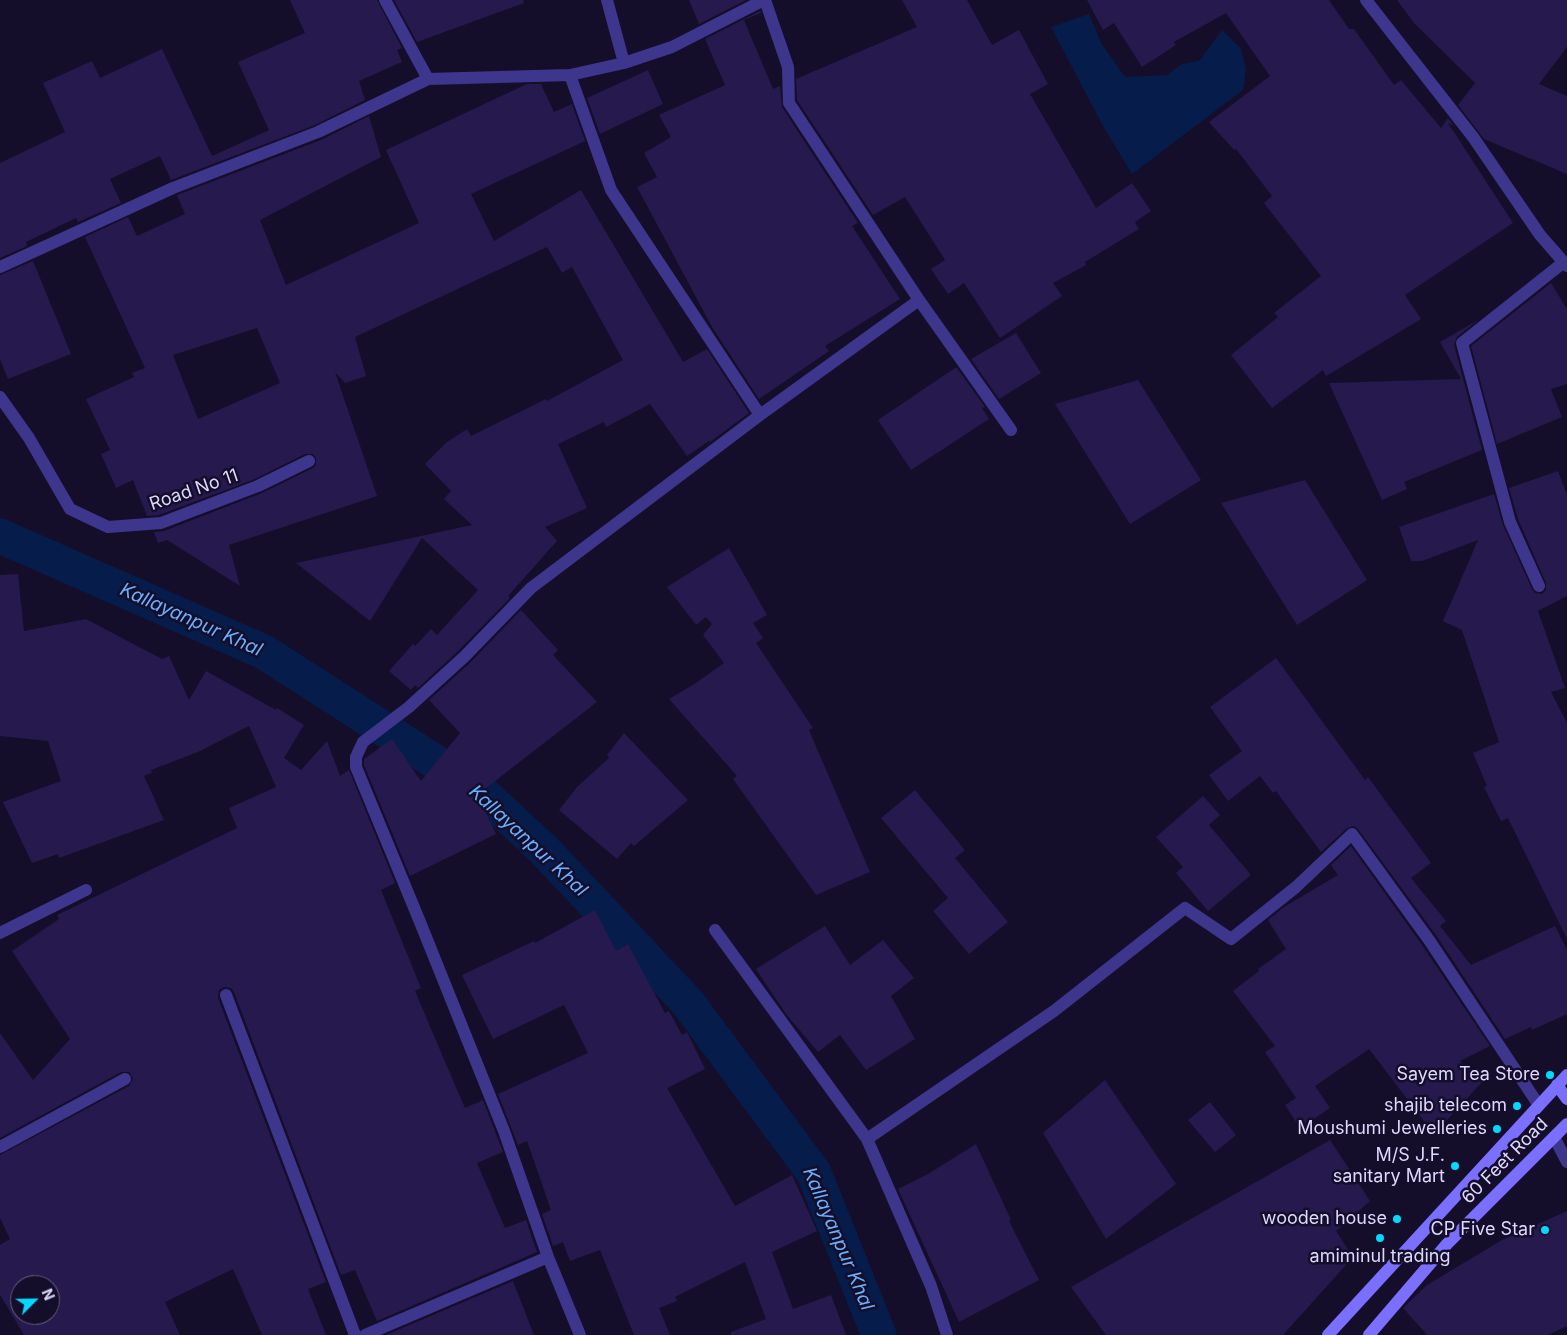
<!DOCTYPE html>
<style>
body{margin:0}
#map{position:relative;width:1567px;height:1335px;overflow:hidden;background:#150e2a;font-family:Inter,sans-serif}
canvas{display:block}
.north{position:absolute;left:10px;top:1275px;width:50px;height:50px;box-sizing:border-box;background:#150e2a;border:1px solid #655f7f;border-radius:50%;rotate:67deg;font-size:14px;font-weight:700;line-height:20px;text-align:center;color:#ded8ff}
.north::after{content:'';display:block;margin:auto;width:18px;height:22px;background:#04d8ff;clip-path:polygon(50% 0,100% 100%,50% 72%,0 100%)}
</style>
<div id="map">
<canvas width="1567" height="1335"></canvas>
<div class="north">N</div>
</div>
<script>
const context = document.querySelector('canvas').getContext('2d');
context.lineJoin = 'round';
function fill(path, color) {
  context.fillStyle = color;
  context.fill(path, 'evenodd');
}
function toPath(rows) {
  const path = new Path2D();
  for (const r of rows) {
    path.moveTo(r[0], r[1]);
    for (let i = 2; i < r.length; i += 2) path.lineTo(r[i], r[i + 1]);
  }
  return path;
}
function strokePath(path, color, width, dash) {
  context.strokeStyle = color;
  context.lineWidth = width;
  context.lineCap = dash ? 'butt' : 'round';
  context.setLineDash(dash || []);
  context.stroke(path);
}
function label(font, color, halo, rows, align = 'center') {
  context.font = font + ' Inter,sans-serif';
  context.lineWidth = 5;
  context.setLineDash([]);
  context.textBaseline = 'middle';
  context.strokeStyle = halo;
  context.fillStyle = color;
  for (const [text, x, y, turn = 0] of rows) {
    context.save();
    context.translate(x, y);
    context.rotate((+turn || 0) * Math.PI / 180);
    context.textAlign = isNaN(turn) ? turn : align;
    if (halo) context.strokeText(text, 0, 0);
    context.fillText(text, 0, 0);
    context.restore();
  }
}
const water = toPath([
 [1089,14,1101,43,1125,77,1167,75,1182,64,1199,61,1222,30,1241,49,1246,69,1243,90,1132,174,1103,126,1051,27]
]);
const canal = toPath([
 [0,536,264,652,479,790,544,850,688,1003,814,1173,879,1335]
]);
const building = toPath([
 [290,0,377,0,402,48,397,50,402,62,359,81,365,100,315,125,171,180,160,156,110,179,121,203,78,222,76,218,26,242,27,246,0,258,0,163,65,132,43,83,92,61,100,78,162,49,212,156,269,130,238,62,305,33],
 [394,0,523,0,524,3,417,42],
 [689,0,746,0,699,24],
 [902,0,967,0,992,45,1019,30,1048,84,1030,94,1096,208,1132,183,1151,211,1135,222,1139,229,1085,262,1086,265,1053,283,1062,296,1000,338,964,283,948,294,931,269,945,260,905,197,873,215,797,100,796,79,917,27],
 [1087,0,1329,0,1349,29,1354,29,1394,85,1401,80,1441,128,1448,118,1454,126,1448,123,1513,223,1405,295,1421,319,1326,376,1323,370,1272,408,1231,355,1278,317,1274,313,1321,276,1264,203,1272,196,1236,149,1234,150,1209,122,1270,76,1226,13,1174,42,1176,45,1142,67,1114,23,1103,30],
 [1397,0,1567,0,1567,47,1539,84,1567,96,1567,174,1484,139,1458,105,1475,83,1414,23],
 [760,11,761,13,744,20,773,89,780,86,782,107,858,223,852,226,900,299,825,346,829,351,759,399,712,327,637,187,657,177,644,153,671,137,659,115,725,85,705,39],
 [648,70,663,104,600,134,587,98],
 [527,84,541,84,554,112,572,104,585,141,471,194,494,241,581,190,683,362,707,349,749,413,710,442,709,441,687,456,650,404,606,427,604,422,558,444,587,508,545,527,557,541,508,596,510,598,458,651,418,688,415,685,411,690,389,671,413,644,415,646,431,629,437,635,478,590,422,538,370,621,296,563,472,525,444,499,451,491,425,464,447,442,467,429,471,436,546,399,547,401,623,360,572,267,562,273,547,247,355,337,366,376,345,383,335,372,377,496,229,545,240,586,167,540,158,543,154,532,164,531,262,493,313,468,316,465,316,458,313,454,305,454,255,479,159,515,147,516,133,480,116,488,101,454,110,450,86,399,134,377,132,373,145,368,85,237,128,217,137,236,185,214,177,195,321,140,369,116,381,157,260,220,286,285,419,223,386,150],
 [257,328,280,383,198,419,173,355],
 [33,261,71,354,8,379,0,359,0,275],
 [1551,283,1567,309,1567,384,1551,389,1562,417,1497,444,1471,346],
 [1478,320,1457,337,1454,345,1482,450,1404,482,1407,489,1382,500,1329,383,1461,379,1440,342],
 [1016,333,1041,373,999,399,971,359],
 [955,368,957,368,985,407,982,408,989,419,911,470,878,420],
 [1138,380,1201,480,1130,524,1055,404],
 [1558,471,1567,495,1567,596,1538,611,1565,688,1551,692,1567,723,1567,939,1508,818,1501,821,1484,787,1487,786,1473,753,1499,742,1462,630,1443,621,1478,540,1422,561,1411,561,1399,527,1494,494,1503,525,1532,589,1535,593,1542,594,1546,590,1546,583,1518,519,1509,488],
 [1305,480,1367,580,1297,625,1221,503],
 [729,548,767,615,753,623,763,638,756,643,813,728,809,730,870,872,816,895,733,779,737,776,669,699,696,683,724,663,703,635,712,624,706,617,696,625,667,587],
 [18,574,24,631,86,619,162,659,169,656,189,700,206,671,276,710,277,708,304,725,284,758,301,770,327,741,340,776,349,770,395,883,381,890,421,988,415,991,446,1064,465,1108,483,1100,496,1134,503,1152,477,1163,505,1228,526,1220,537,1252,377,1321,355,1270,341,1275,234,992,231,988,224,987,219,990,218,998,326,1282,308,1289,326,1335,262,1335,233,1269,165,1302,180,1335,24,1335,0,1295,0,1245,10,1239,0,1218,0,1155,129,1086,133,1079,129,1072,121,1072,0,1138,0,1033,33,1080,70,1039,12,951,59,919,57,915,237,828,229,808,276,787,249,726,198,752,151,770,152,773,144,776,164,820,59,858,58,854,32,863,3,802,61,781,48,741,0,736,0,575],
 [20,1285,50,1285,50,1315,20,1315],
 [521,610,558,650,553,655,597,702,477,795,496,834,410,876,364,765,364,759,392,739,421,781,460,733,429,700,470,663],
 [1276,658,1365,780,1368,777,1431,863,1411,878,1446,921,1440,926,1471,965,1555,926,1567,950,1567,1014,1532,1030,1531,1027,1505,1039,1436,935,1358,829,1354,826,1347,828,1321,852,1276,791,1273,793,1260,776,1228,801,1209,775,1242,751,1210,707],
 [624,733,688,800,634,846,631,843,617,859,559,810,577,787,609,758,607,755],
 [915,790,965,850,955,858,1008,922,969,954,933,911,948,898,881,818],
 [1203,796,1220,815,1209,825,1251,875,1208,911,1176,873,1183,867,1156,837],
 [1351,846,1422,945,1490,1046,1460,1061,1482,1082,1434,1134,1369,1049,1315,1086,1330,1108,1300,1128,1285,1105,1296,1098,1265,1052,1275,1046,1233,991,1259,971,1258,969,1286,949,1268,920,1284,907,1338,875,1331,865],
 [595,910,616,951,628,944,665,1013,669,1011,682,1035,687,1032,705,1069,667,1088,735,1206,792,1175,817,1231,772,1252,793,1309,831,1295,846,1335,731,1335,731,1332,766,1319,745,1262,675,1297,677,1301,659,1308,670,1335,634,1335,600,1250,570,1261,563,1242,553,1246,542,1214,551,1210,527,1141,518,1145,498,1094,588,1053,564,1005,493,1039,462,975,534,941,535,943],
 [825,926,850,965,883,940,914,978,891,996,915,1039,866,1070,840,1035,818,1052,786,1014,756,969],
 [1105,1080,1176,1184,1106,1239,1043,1133],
 [1210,1102,1236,1135,1215,1152,1188,1120],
 [1330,1140,1370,1201,1336,1231,1353,1257,1283,1335,1106,1335,1071,1287],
 [976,1144,1011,1220,1009,1221,1039,1280,959,1322,898,1189,928,1174],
 [1567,1211,1567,1326,1548,1335,1427,1335,1403,1308,1427,1285,1502,1240],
 [513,1281,534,1335,386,1335]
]);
const street = toPath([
 [385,0,428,79],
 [607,0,624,63],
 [765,0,788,67,789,103,919,300,1011,430],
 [1366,0,1473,137,1540,235,1567,266],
 [570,75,611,190,760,415],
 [0,267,173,188,318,132,428,79,570,75,624,63,672,47,764,0],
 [0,397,29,438,70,509,108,527,161,523,258,486,309,461],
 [1539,586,1510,522,1462,343,1564,262],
 [715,930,867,1139],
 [0,933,86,890],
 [226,995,355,1335],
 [1554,1137,1567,1162],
 [0,1147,125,1079],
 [365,1335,548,1257],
 [580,1335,548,1257,504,1131,420,922,356,767,356,757,363,742,409,707,464,657,531,588,760,415,919,300],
 [947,1335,931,1286,867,1139,1054,1011,1185,908,1231,939,1296,887,1352,834,1429,940,1538,1104]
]);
const secondary = toPath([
 [1557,1085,1567,1099],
 [1328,1335,1567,1075],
 [1369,1335,1447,1244,1567,1124]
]);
const markers = [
 [1550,1075,5,"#04d8ff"],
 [1517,1106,5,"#04d8ff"],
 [1497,1129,5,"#04d8ff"],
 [1455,1166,5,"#04d8ff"],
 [1397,1219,5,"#04d8ff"],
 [1545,1230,5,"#04d8ff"],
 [1380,1238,5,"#04d8ff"]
];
const streetNames = [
 ["Road No 11",194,490,-19],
 ["60 Feet Road",1505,1161,-45]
];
const poiNames = [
 ["Sayem Tea Store",1540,1075],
 ["shajib telecom",1507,1106],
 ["Moushumi Jewelleries",1487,1129],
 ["M/S J.F.",1445,1156],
 ["sanitary Mart",1445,1177],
 ["wooden house",1387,1219],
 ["CP Five Star",1535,1230],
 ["amiminul trading",1380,1257,"center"]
];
const waterNames = [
 ["Kallayanpur Khal",191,620,24],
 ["Kallayanpur Khal",528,841,43],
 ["Kallayanpur Khal",838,1239,67]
];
fill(water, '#061c4b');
strokePath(canal, '#061c4b', 35);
fill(building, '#26194d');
strokePath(street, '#3e368d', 12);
strokePath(secondary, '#7a6fff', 12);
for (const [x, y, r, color] of markers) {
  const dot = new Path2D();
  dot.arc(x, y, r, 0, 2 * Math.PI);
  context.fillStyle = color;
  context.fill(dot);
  strokePath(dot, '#150e2a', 2);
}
label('18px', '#ded8ff', '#150e2a', streetNames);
label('18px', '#ded8ff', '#150e2a', poiNames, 'right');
label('italic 19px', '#66b0ff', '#150e2a', waterNames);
</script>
